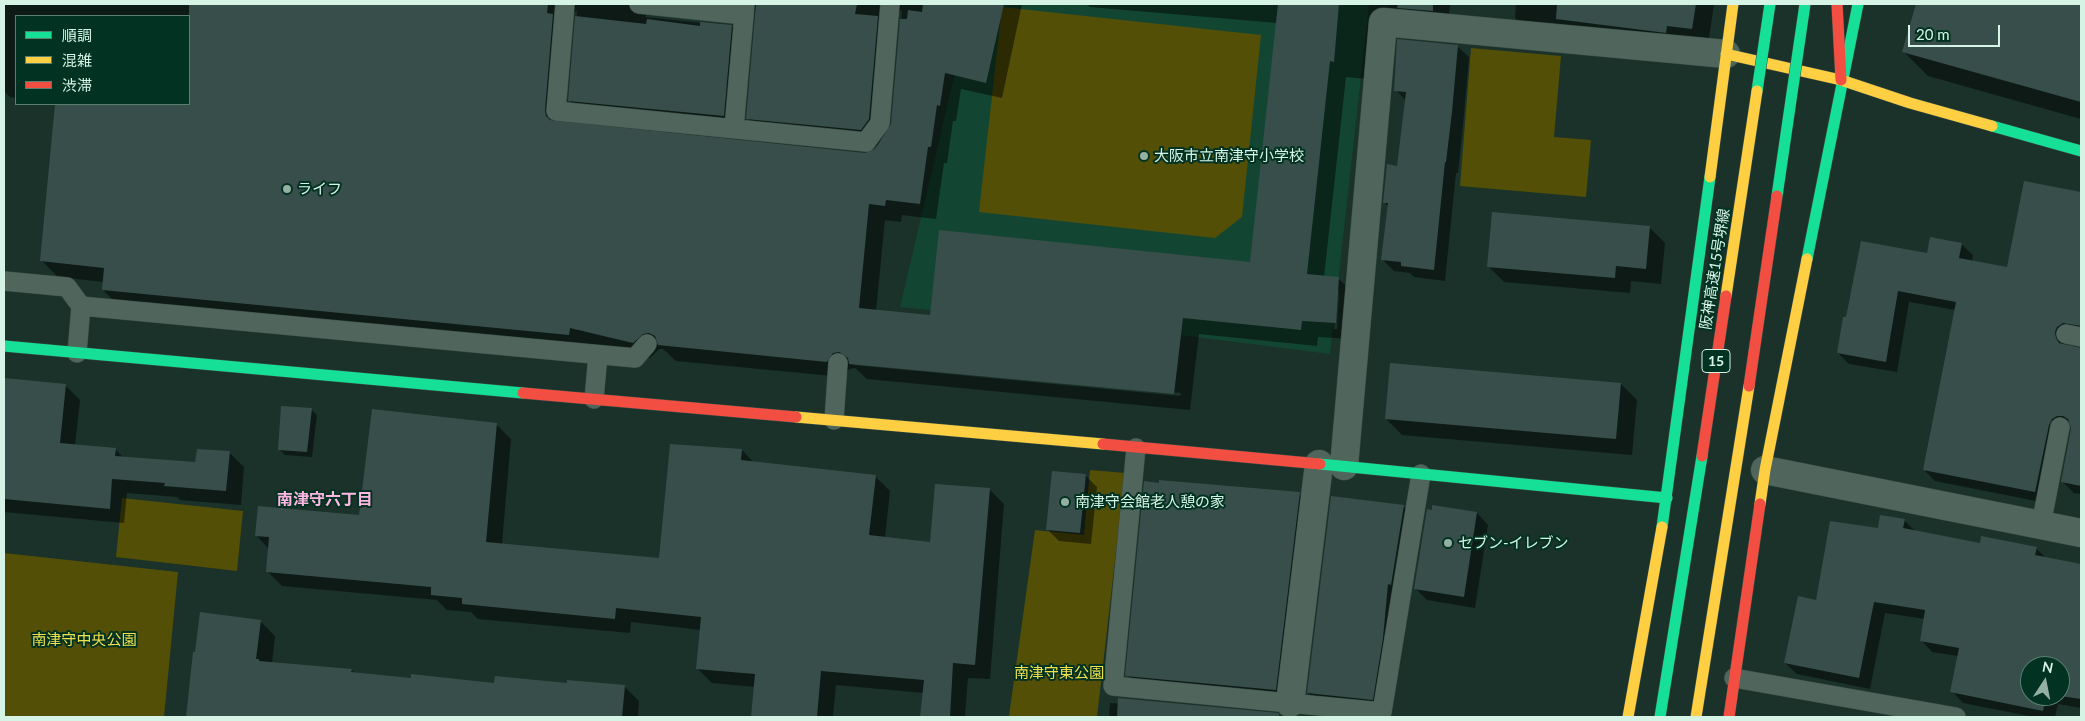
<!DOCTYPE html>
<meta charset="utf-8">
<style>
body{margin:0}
#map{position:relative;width:2085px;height:721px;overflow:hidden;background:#1a3229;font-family:Lato,"Noto Sans JP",sans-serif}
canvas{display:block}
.frame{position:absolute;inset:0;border:5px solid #d6f4e5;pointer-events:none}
.legend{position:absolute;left:15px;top:15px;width:175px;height:90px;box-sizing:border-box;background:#023221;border:1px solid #57806f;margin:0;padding:6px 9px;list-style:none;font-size:15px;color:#d6f4e5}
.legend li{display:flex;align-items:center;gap:10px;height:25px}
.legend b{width:25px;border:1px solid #57806f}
.north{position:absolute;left:2020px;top:656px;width:50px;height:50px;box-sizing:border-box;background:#023221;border:1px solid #57806f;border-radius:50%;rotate:11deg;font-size:14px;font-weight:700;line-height:20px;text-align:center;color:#d6f4e5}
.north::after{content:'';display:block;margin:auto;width:18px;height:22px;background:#94b0a3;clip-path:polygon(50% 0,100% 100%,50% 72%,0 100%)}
.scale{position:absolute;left:1908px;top:25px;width:92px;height:22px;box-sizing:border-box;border:2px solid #d6f4e5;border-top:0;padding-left:6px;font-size:15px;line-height:18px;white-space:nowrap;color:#d6f4e5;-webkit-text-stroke:4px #023221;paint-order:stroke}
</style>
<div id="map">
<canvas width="2085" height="721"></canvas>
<div class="frame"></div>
<ul class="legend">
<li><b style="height:6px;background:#16e098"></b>順調</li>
<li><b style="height:6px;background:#ffcf43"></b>混雑</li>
<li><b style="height:6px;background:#f24e42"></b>渋滞</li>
</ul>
<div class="north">N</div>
<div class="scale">20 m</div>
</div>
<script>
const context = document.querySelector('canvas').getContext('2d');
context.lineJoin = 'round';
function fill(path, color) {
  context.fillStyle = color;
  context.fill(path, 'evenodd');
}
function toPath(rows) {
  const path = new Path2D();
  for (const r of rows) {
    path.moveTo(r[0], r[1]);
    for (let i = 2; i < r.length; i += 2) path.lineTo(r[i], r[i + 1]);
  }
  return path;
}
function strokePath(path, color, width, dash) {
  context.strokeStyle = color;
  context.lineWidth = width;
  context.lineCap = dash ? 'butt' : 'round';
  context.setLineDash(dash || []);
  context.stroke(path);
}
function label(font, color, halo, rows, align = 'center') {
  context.font = font + ' Lato,"Noto Sans JP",sans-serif';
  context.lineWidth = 4;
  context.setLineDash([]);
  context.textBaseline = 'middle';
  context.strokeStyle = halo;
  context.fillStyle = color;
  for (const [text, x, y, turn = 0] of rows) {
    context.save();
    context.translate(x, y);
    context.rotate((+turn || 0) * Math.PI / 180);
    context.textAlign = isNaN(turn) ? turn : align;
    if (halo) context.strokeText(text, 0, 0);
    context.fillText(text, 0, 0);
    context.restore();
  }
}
const built = toPath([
 [971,4,1376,4,1369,5,1330,354,1180,335,900,307]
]);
const green = toPath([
 [1002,7,1261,35,1242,217,1215,238,979,212],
 [1471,48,1561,56,1554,137,1591,140,1586,197,1460,186],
 [1090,470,1125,473,1097,717,1009,716,1035,530,1084,535],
 [122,498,243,511,237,571,116,557],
 [4,553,178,572,164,717,4,717]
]);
const shadow = toPath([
 [4,4,1022,4,1002,98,961,89,956,121,953,121,947,163,944,163,936,219,902,215,901,222,885,220,876,311,931,316,1252,264,1277,23,1090,7,1086,4,1450,4,1448,27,1393,23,1379,80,1346,77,1324,277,1338,278,1354,294,1352,339,1318,337,1317,346,1199,334,1190,410,867,379,855,368,849,369,843,377,676,361,663,349,659,349,650,358,586,344,585,351,119,306,103,290,104,282,58,277,42,261,56,104,189,104,189,16,16,16,16,98,10,97,4,91],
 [650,10,752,13,757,10,747,118,764,134,879,146,876,150,865,154,561,123,570,20,572,13,577,11,569,100,586,117,740,132,748,42,731,26,645,17],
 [902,10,891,130,885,138,895,19,897,13],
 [1337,291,1339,291,1337,329,1334,329],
 [851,363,1181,393,1180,396,854,365],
 [1516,4,1714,4,1708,45,1531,34,1515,18],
 [1917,4,2081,4,2081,119,1928,76,1904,52],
 [1457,46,1469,57,1463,125,1458,173,1456,173,1445,281,1414,277,1410,273,1394,271,1383,260,1389,207,1384,202,1398,167,1406,101,1396,90],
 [2025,183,2081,194,2081,334,2069,337,2066,344,2066,346,2081,349,2081,494,2074,493,2062,481,2073,427,2063,430,2046,503,1935,481,1924,470,1956,310,1909,302,1897,372,1849,364,1838,353,1847,319,1928,255,1961,244,1973,255,1972,262,2008,268],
 [1649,227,1665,243,1661,284,1631,281,1630,293,1504,282,1488,266],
 [4,380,65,385,80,400,75,445,115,449,124,458,196,464,229,452,244,467,241,505,180,500,177,497,127,493,124,523,4,512],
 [1621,384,1637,400,1632,455,1402,435,1386,419],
 [311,409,317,415,312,457,285,455,279,449],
 [496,424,511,439,502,544,660,560,742,450,754,463,875,476,890,491,885,538,931,543,989,489,1004,504,990,679,968,678,965,716,971,717,921,717,924,693,836,685,833,717,753,717,755,687,712,683,697,668,701,630,631,622,630,633,478,619,471,612,447,610,437,600,282,586,267,571,269,549,256,535,360,517],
 [1085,475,1097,487,1091,544,1059,541,1047,529],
 [1299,494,1306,501,1282,697,1134,682,1127,675],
 [1332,497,1404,507,1412,514,1380,707,1316,701,1308,693],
 [1477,513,1488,525,1475,608,1427,600,1415,588],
 [1904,520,1916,532,1981,545,2036,548,2046,558,2081,565,2081,708,2058,704,2055,717,2034,717,1963,703,1952,691,1958,656,1932,652,1921,640,1925,619,1885,613,1870,689,1797,674,1785,663,1817,601,1879,529],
 [2030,666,2060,666,2060,696,2030,696],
 [260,621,275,636,272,663,351,670,355,673,412,679,495,684,624,686,639,701,638,717,188,717,194,654],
 [1110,703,1279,715,1281,717,1109,717]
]);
const building = toPath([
 [189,4,548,4,547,13,553,14,545,110,546,116,550,120,865,153,875,149,891,124,900,19,907,19,908,10,922,12,923,4,1004,4,986,83,945,73,940,106,937,105,931,147,928,147,920,204,886,200,885,206,869,204,859,308,930,315,939,230,1250,262,1278,4,1339,4,1334,62,1330,61,1307,274,1339,277,1336,323,1302,321,1301,330,1183,318,1174,394,849,364,848,358,839,352,833,353,827,362,658,345,655,336,649,333,643,334,633,343,570,328,569,335,102,290,104,268,40,261,55,104,189,104],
 [756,4,857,4,855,14,878,16,869,119,861,130,746,119],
 [1398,4,1433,4,1433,11,1397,8],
 [1557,4,1696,4,1692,29,1667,26,1666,33,1556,19],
 [1916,4,2081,4,2081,102,1902,52],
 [575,16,646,24,647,19,700,26,700,22,732,25,724,116,568,101],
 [1397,39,1458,45,1452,112,1446,162,1445,162,1434,270,1401,266,1401,262,1381,260,1388,203,1383,203,1387,164,1397,166,1406,92,1394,91],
 [2024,181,2081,192,2081,326,2063,323,2057,327,2055,332,2056,338,2059,343,2081,348,2081,486,2061,482,2071,429,2068,419,2063,416,2057,416,2052,419,2049,425,2035,492,1923,470,1956,302,1898,291,1886,362,1837,353,1843,317,1846,317,1861,241,1927,253,1930,237,1962,243,1959,258,2007,267],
 [1492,212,1650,226,1646,269,1616,266,1615,278,1487,267],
 [1390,363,1621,383,1616,439,1385,419],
 [4,378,66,384,60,443,116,448,115,456,195,462,197,449,230,451,226,491,164,486,165,483,112,479,110,509,4,499],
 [281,406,312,408,307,452,278,450],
 [372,409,497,423,486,542,659,558,670,444,742,449,741,460,876,475,869,535,930,542,935,484,990,488,975,665,953,663,950,717,920,717,924,680,821,671,817,717,751,717,755,674,696,669,701,617,616,608,615,619,462,604,462,598,431,595,431,587,266,572,269,537,255,536,258,506,359,515],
 [1052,471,1086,474,1080,533,1046,530],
 [1159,480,1300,492,1276,690,1125,676,1144,481,1159,483],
 [1331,496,1404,505,1391,585,1388,584,1383,638,1373,700,1307,693],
 [1432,505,1477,512,1464,597,1414,589,1427,509,1432,510],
 [1880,515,1905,519,1903,528,1980,543,1981,536,2037,547,2035,555,2081,564,2081,699,2060,696,2060,666,2030,666,2030,696,2046,696,2043,711,1950,692,1959,648,1920,641,1925,610,1874,602,1859,678,1784,663,1798,596,1816,600,1830,521,1878,528],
 [200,612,261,620,256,659,259,659,259,661,352,669,351,672,411,678,411,674,494,683,495,676,567,683,567,680,625,685,622,717,186,717,193,652,195,652],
 [1118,698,1279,713,1279,717,1117,717]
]);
const lane = toPath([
 [565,4,556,111,866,142,880,123,890,4],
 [639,4,744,15],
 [734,128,745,4],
 [4,281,67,287,81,306,77,353],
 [81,306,635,358,647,344],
 [2066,334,2081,337],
 [594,399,598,355],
 [834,420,838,363],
 [1136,448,1113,686,1382,712,1421,474],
 [2041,525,2060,427],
 [1734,678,1956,717]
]);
const street = toPath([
 [1344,466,1383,22,1726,54],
 [1765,470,2081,533],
 [1290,703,1319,464]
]);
const fast = toPath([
 [1992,126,2081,151],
 [1807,259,1858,4],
 [4,346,523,393],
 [1320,464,1667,498],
 [1662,527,1710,177]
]);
const slow = toPath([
 [1726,54,1841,80,1910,103,1992,126],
 [1710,177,1733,4],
 [796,417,1103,444],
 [1760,504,1765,470,1807,259],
 [1628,717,1662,527]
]);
const jam = toPath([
 [1837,4,1841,80],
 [523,393,796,417],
 [1103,444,1320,464],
 [1729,717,1760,504]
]);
const fastBridge = toPath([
 [1757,91,1770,4],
 [1777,196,1805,4],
 [1660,717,1702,456]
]);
const slowBridge = toPath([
 [1726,296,1757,91],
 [1696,717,1749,386]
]);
const jamBridge = toPath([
 [1749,386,1777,196],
 [1702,456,1726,296]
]);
const markers = [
 [1144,156,5,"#94b0a3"],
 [287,189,5,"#94b0a3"],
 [1065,502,5,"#94b0a3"],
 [1448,543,5,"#94b0a3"]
];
const shields = [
 [1716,361,28]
];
const shieldNames = [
 ["15",1716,361]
];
const poiNames = [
 ["大阪市立南津守小学校",1154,156],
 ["ライフ",297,189],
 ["南津守会館老人憩の家",1075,502],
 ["セブン-イレブン",1458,543]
];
const streetNames = [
 ["阪神高速15号堺線",1715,269,-81]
];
const parkNames = [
 ["南津守中央公園",84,640],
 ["南津守東公園",1059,673]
];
const neighbourhoodNames = [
 ["南津守六丁目",325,500]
];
fill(built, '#134632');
fill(green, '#544f07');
fill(shadow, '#0007');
fill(building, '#384e4b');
strokePath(lane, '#394e45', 20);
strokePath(street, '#394e45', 29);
strokePath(fast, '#394e45', 12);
strokePath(slow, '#394e45', 12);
strokePath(jam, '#394e45', 12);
strokePath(lane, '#50655b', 19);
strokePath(street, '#50655b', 28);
strokePath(fast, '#16e098', 11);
strokePath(slow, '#ffcf43', 11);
strokePath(jam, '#f24e42', 11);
strokePath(fastBridge, '#394e45', 12, []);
strokePath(slowBridge, '#394e45', 12, []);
strokePath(jamBridge, '#394e45', 12, []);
strokePath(fastBridge, '#16e098', 11);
strokePath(slowBridge, '#ffcf43', 11);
strokePath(jamBridge, '#f24e42', 11);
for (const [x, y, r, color] of markers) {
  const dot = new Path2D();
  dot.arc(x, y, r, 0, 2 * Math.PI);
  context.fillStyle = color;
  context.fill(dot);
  strokePath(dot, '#023221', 2);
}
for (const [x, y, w] of shields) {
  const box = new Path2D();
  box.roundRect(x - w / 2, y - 11.5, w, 23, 4);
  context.fillStyle = '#023221';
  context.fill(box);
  strokePath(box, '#d6f4e5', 1);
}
label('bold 14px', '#d6f4e5', null, shieldNames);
label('15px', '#d6f4e5', '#023221', poiNames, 'left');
label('15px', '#d6f4e5', '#023221', streetNames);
label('15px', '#f0e04e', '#023221', parkNames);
label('bold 16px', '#ffb6e2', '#023221', neighbourhoodNames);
</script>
